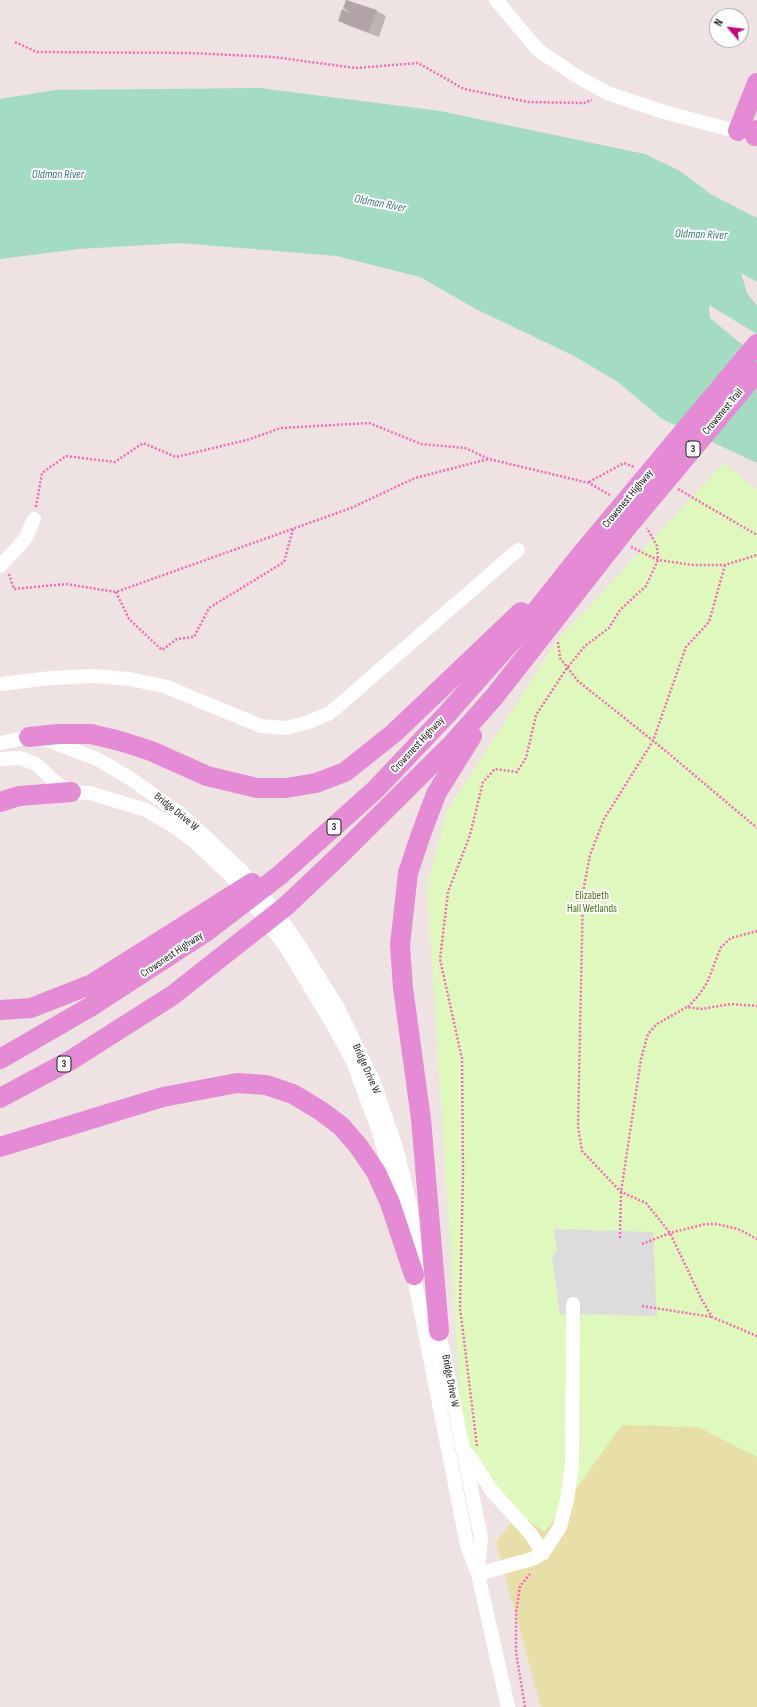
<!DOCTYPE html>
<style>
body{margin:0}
#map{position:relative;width:757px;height:1707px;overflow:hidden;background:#eee2e2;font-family:"Sofia Sans Condensed",sans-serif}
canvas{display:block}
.north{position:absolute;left:709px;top:8px;width:40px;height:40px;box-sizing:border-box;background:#fff;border:1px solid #a4a4a4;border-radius:50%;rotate:298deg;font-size:11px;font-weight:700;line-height:16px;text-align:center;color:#1c1c1c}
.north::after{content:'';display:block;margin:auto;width:14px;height:18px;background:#c50380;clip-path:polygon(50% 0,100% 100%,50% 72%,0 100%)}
</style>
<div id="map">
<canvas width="757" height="1707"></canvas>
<div class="north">N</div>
</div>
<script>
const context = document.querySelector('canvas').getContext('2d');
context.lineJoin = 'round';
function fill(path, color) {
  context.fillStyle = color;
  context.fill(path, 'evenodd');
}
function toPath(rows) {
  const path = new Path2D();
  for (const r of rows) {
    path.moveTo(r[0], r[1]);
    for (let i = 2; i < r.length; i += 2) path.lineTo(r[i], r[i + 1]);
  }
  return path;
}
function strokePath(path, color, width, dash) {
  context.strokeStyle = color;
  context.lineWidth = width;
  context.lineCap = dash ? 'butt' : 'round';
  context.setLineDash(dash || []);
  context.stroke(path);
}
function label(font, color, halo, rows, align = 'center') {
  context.font = font + ' "Sofia Sans Condensed",sans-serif';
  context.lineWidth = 4;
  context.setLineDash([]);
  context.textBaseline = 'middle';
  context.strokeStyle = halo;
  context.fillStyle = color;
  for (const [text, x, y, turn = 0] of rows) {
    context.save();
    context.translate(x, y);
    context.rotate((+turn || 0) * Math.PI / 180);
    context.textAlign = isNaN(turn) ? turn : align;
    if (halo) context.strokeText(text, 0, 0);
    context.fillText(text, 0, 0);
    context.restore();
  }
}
const grass = toPath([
 [615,1390,757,1424,757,1707,541,1707,496,1542]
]);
const park = toPath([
 [724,463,757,490,757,1457,698,1427,622,1425,545,1532,503,1503,463,1446,427,886,447,811,558,639]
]);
const parking = toPath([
 [554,1229,653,1232,657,1316,560,1314,552,1257,557,1251]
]);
const water = toPath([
 [260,88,440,111,645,154,680,171,712,195,757,218,757,282,741,273,747,293,757,306,757,334,709,305,710,318,757,357,757,463,662,419,618,382,574,356,476,309,420,277,337,256,181,243,79,249,0,259,0,99,55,90]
]);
const shadow = toPath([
 [347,0,377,11,386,16,379,37,349,26,339,21,354,15,344,8]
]);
const building = toPath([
 [346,0,377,10,369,32,338,21,342,9,351,13,343,8]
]);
const path = toPath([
 [15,42,37,52,190,53,273,57,356,68,418,63,464,89,528,102,584,103,592,100],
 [589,482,624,463,634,467],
 [678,489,757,535],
 [36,507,42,473,66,456,115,462,143,443,176,457,247,440,281,428,369,423,421,444,465,448,489,459,589,483,610,495],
 [631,547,658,560,693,565,725,565,757,555],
 [725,565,709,622,686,647,653,741,604,819,590,855,583,892,578,1126,582,1151,621,1192,646,1203,670,1233,702,1300,712,1317,757,1336],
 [9,574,14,589,66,584,116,592,351,508,415,478,489,459],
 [116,592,129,619,162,650,177,639,194,637,209,608,284,562,293,529],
 [558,642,560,658,578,681,667,752,757,828],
 [688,1007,698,996,707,983,721,947,731,938,757,931],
 [620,1238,621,1192,641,1059,648,1034,657,1024,687,1007,701,1009,731,1004,757,1006],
 [642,1244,670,1233,706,1224,717,1224,738,1229,757,1239],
 [642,1306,712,1317],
 [477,1446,460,1308,463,1173,462,1059,440,959,448,892,470,835,483,782,495,769,517,772,526,758,536,715,567,668,585,646,609,628,620,610,646,586,658,560,657,546,647,528],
 [525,1707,516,1652,516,1613,520,1586,530,1574]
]);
const minor = toPath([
 [496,0,538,50,575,75,607,93,664,112,747,134],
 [0,566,25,539,34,519],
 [0,684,51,678,94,676,129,679,164,686,261,726,285,728,306,723,330,713,518,550],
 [0,743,29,737,50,741,97,759,128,777,182,815,241,870,264,897,295,939,338,1008,373,1080,398,1154,426,1272],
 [0,759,20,758,36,764,56,783,71,792,90,793,146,810,175,827,196,843,235,880,286,947,336,1030,353,1062,379,1132,400,1209],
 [412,1267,467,1545,478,1574,508,1707],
 [437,1321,481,1538,478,1570],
 [468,1454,492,1491,530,1533,543,1553],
 [478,1574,532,1559,543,1553,560,1527,567,1500,572,1465,573,1304]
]);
const highway = toPath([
 [738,131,757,83],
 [755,136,757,130],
 [29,737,58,734,91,734,120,741,151,751,207,776,257,788,286,788,316,783,345,772,394,733,521,612],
 [0,802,19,796,71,792],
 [0,1010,31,1008,92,984,252,883],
 [0,1059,90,1007,207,931,280,875,375,790,448,713,517,635,579,557,757,344],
 [0,1098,71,1060,173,995,286,906,342,853,454,742,494,697,628,526,757,372],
 [0,1147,163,1097,237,1083,266,1085,293,1094,321,1111,341,1126,359,1147,376,1172,390,1203,414,1275],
 [439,1331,421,1119,403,988,400,945,408,873,420,837,436,794,472,736]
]);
const shields = [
 [693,449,14],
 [334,827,14],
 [64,1064,14]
];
const shieldNames = [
 ["3",693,449],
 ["3",334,827],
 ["3",64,1064]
];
const streetNames = [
 ["Crowsnest Trail",723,412,-50],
 ["Crowsnest Highway",628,499,-50],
 ["Crowsnest Highway",418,745,-47],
 ["Bridge Drive W",176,812,39],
 ["Crowsnest Highway",172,955,-34],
 ["Bridge Drive W",366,1069,66],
 ["Bridge Drive W",450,1381,79]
];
const parkNames = [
 ["Elizabeth",592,896],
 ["Hall Wetlands",592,909]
];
const waterNames = [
 ["Oldman River",58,175],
 ["Oldman River",380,204,11],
 ["Oldman River",701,235,2]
];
fill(grass, '#e8dfa8');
fill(park, '#dff8be');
fill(parking, '#dcdcdc');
fill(water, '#a3dbc3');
fill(shadow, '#0003');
fill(building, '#b3a5a7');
strokePath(path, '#f769b6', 2.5, [2, 2]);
strokePath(minor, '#fff', 14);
strokePath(highway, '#e58ad5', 20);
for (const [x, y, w] of shields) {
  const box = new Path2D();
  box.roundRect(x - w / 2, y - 8, w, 16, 3);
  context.fillStyle = '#fff';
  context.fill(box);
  strokePath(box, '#1c1c1c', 1);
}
label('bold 10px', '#1c1c1c', null, shieldNames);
label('11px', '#1c1c1c', '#fff', streetNames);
label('11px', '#49780d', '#fff', parkNames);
label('italic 12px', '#3a7c72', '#fff', waterNames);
</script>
